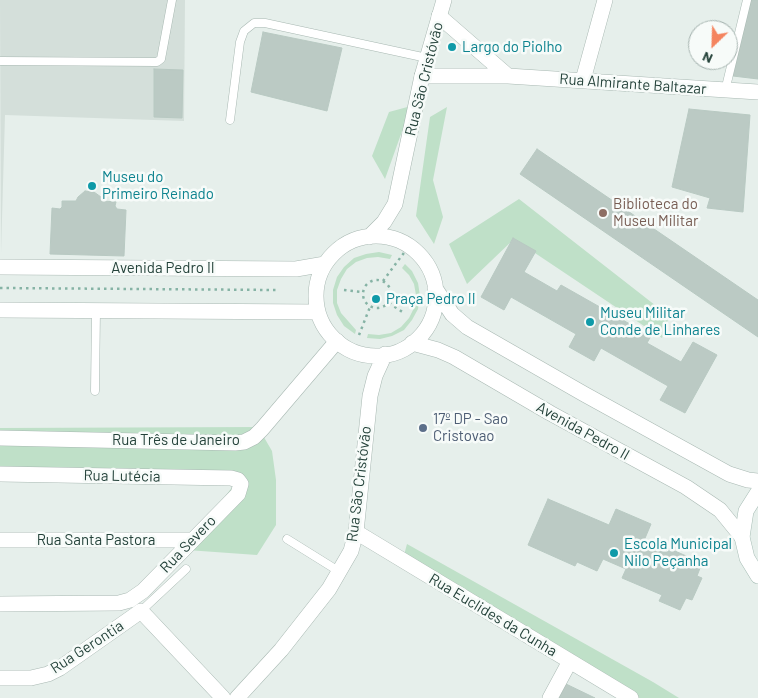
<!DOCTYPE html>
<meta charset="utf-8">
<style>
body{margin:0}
#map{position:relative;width:758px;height:698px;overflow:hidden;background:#e6efeb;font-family:Barlow,sans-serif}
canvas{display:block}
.north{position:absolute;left:688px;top:20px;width:50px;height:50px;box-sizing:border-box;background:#f7fbf9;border:1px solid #a3b1ad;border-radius:50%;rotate:204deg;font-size:14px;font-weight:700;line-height:20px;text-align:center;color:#24423a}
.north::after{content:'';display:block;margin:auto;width:18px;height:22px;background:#f4845f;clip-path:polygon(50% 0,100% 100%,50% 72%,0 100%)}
</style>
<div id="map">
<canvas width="758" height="698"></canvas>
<div class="north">N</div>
</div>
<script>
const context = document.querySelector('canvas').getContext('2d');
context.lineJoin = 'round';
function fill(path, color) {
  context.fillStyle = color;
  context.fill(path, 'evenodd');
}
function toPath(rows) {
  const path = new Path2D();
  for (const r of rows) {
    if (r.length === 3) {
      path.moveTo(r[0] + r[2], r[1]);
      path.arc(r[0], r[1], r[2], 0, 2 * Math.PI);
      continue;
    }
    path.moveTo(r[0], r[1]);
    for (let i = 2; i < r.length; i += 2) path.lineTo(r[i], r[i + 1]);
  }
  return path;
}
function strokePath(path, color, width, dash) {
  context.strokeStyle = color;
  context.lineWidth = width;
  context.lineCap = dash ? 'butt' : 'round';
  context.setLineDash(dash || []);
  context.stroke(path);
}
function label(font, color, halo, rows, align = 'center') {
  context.font = font + ' Barlow,sans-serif';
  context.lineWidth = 5;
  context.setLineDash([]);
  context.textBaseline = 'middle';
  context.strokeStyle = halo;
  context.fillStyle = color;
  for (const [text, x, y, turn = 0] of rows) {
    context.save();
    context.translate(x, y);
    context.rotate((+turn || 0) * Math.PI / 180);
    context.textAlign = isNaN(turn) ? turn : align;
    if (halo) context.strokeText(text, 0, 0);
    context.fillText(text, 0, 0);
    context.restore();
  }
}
const built = toPath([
 [0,0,185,0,184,121,5,115,1,253]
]);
const green = toPath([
 [411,106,385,179,372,156,389,112],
 [447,107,433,180,443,217,434,244,416,216,430,117],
 [519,199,669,316,662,338,514,239,467,284,449,244],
 [379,252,392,255,390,259,378,257,367,258,356,262,347,269,341,279,337,290,337,303,341,313,356,330,355,334,344,326,337,315,333,303,333,290,337,277,344,267,354,258,366,254],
 [405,264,412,271,418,283,420,296,418,309,412,320,404,330,392,336,380,339,367,338,368,334,379,335,391,333,401,327,409,318,414,308,416,295,414,284,409,275,402,268],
 [258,427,272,451,276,480,276,525,257,555,187,550,237,480,0,472,0,428],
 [407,544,653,682,679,698,626,698,401,566]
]);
const building = toPath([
 [751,0,758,0,758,79,733,76,751,0],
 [263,32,342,48,327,111,251,92,263,32],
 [154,69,183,70,182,118,154,117,154,69],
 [689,109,750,115,743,212,707,208,710,198,672,187,689,109],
 [537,149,758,300,758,337,520,174,537,149],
 [85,191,94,192,101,197,103,201,116,202,115,206,117,209,126,210,124,256,50,254,52,208,60,209,62,207,62,201,76,201,78,197,85,191],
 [513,238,536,251,524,272,557,291,561,285,651,336,647,343,681,362,693,342,717,355,685,413,660,400,668,386,601,348,594,361,569,347,576,334,511,297,504,310,481,297,513,238],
 [548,499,609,525,616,509,651,524,643,543,655,548,657,543,702,563,697,576,702,578,692,600,686,598,680,610,659,601,662,595,622,578,626,569,603,559,597,571,577,562,575,566,528,545,548,499],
 [566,684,595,698,559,698,566,684]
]);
const path = toPath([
 [377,294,14],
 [383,281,409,246],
 [0,288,276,290],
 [344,290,362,292],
 [389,303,404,313],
 [359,335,370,307]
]);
const service = toPath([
 [0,61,157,62,161,59,172,0],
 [725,91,747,0],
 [230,120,240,42,244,31,254,23,265,23,427,58],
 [95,391,96,310],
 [287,539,340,572],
 [141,611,186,569]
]);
const minor = toPath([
 [439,16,508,76],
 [422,76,508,76,758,92],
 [583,80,605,0],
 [0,438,235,443,244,442,254,437,262,429,337,341],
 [0,474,231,478,238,480,241,484,238,494,143,591,130,600,119,603,0,604],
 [356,532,631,698],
 [0,540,192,540],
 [0,678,31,678,48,674,60,668,141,611,223,698],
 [550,698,570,661]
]);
const tertiary = toPath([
 [376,296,60],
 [369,237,384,222,395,204,422,76,444,0],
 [0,267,296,269,325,264],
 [435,288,452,314,467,327,584,394,729,474,748,480,758,481],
 [0,310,318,312],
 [412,343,438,350,454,357,550,413,686,487,720,510,742,537],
 [237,698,281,650,329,589,351,551,356,532,370,396,375,376,385,354]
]);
const secondary = toPath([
 [758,492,746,511,742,537,747,558,758,576]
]);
const markers = [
 [452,47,5,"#0f9aa8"],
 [92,186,5,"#0f9aa8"],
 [603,213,5,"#8d6e63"],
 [376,299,5,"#0f9aa8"],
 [590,322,5,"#0f9aa8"],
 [423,428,5,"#5c6f8a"],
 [614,553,5,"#0f9aa8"]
];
const cultureNames = [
 ["Largo do Piolho",462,47],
 ["Museu do",102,177],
 ["Primeiro Reinado",102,194],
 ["Praça Pedro II",386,299],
 ["Museu Militar",600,313],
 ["Conde de Linhares",600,330],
 ["Escola Municipal",624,544],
 ["Nilo Peçanha",624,561]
];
const streetNames = [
 ["Rua São Cristóvão",424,79,-76],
 ["Rua Almirante Baltazar",633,84,4],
 ["Avenida Pedro II",163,268],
 ["Avenida Pedro II",583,431,29],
 ["Rua Três de Janeiro",176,440],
 ["Rua Lutécia",122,476,1],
 ["Rua São Cristóvão",359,484,-83],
 ["Rua Santa Pastora",96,540],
 ["Rua Severo",188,544,-46],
 ["Rua Euclides da Cunha",493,615,31],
 ["Rua Gerontia",87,647,-33]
];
const educationNames = [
 ["Biblioteca do",613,204],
 ["Museu Militar",613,221]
];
const serviceNames = [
 ["17º DP - Sao",433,419],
 ["Cristovao",433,436]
];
fill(built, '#d4dfda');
fill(green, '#bfe0c8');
fill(building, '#bbcac4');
strokePath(building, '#b8c9c2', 1);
strokePath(service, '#a8b8b2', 9);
strokePath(minor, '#a8b8b2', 16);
strokePath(tertiary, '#a8b8b2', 16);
strokePath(secondary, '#a4bbb3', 16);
strokePath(path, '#86b3a5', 2.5, [2.5, 4]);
strokePath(service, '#fff', 8);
strokePath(minor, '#fff', 15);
strokePath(tertiary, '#fff', 15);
strokePath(secondary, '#fff', 15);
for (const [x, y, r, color] of markers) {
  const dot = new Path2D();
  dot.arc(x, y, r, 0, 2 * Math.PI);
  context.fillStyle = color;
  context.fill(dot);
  strokePath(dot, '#f7fbf9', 2);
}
label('15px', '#0d838f', '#f7fbf9', cultureNames, 'left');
label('15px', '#24423a', '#f7fbf9', streetNames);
label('15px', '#785e54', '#f7fbf9', educationNames, 'left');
label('15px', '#4e5e75', '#f7fbf9', serviceNames, 'left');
</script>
